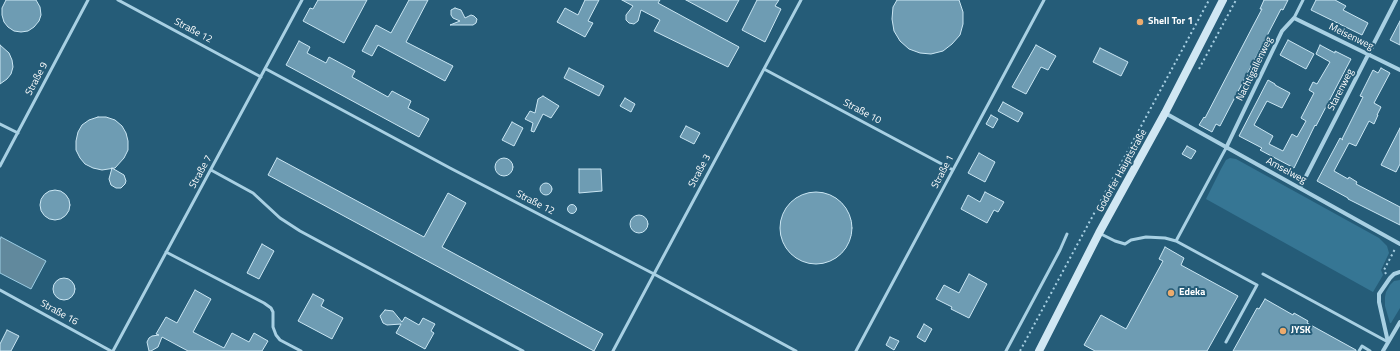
<!DOCTYPE html>
<meta charset="utf-8">
<style>
body{margin:0}
canvas{display:block;background:#255c78}
</style>
<canvas width="1400" height="351"></canvas>
<script>
const context = document.querySelector('canvas').getContext('2d');
context.lineJoin = 'round';
function fill(path, color) {
  context.fillStyle = color;
  context.fill(path, 'evenodd');
}
function toPath(rows) {
  const path = new Path2D();
  for (const r of rows) {
    if (r.length === 3) {
      path.moveTo(r[0] + r[2], r[1]);
      path.arc(r[0], r[1], r[2], 0, 2 * Math.PI);
      continue;
    }
    path.moveTo(r[0], r[1]);
    for (let i = 2; i < r.length; i += 2) path.lineTo(r[i], r[i + 1]);
  }
  return path;
}
function strokePath(path, color, width, dash) {
  context.strokeStyle = color;
  context.lineWidth = width;
  context.lineCap = dash ? 'butt' : 'round';
  context.setLineDash(dash || []);
  context.stroke(path);
}
function label(font, color, halo, rows, align = 'center') {
  context.font = font + ' "Titillium Web",sans-serif';
  context.lineWidth = 4;
  context.setLineDash([]);
  context.textBaseline = 'middle';
  context.strokeStyle = halo;
  context.fillStyle = color;
  for (const [text, x, y, turn = 0] of rows) {
    context.save();
    context.translate(x, y);
    context.rotate((+turn || 0) * Math.PI / 180);
    context.textAlign = isNaN(turn) ? turn : align;
    if (halo) context.strokeText(text, 0, 0);
    context.fillText(text, 0, 0);
    context.restore();
  }
}
const green = toPath([
 [1230,158,1236,159,1379,238,1387,246,1389,253,1381,270,1383,275,1373,292,1206,199,1221,169,1226,160],
 [1400,280,1400,308,1391,323,1390,323,1385,306,1385,297,1386,292,1390,285,1394,281]
]);
const water = toPath([
 [1,237,46,261,31,289,0,273,0,240,1,237]
]);
const building = toPath([
 [6,0,36,0,40,7,41,15,39,21,34,27,28,31,21,32,14,31,8,27,4,22,2,15,2,8,6,0],
 [318,0,367,0,344,43,303,21,310,8,313,9,318,0],
 [409,0,428,0,406,42,453,66,445,81,378,45,372,56,362,51,376,25,391,33,409,0],
 [585,0,599,0,588,21,593,23,585,37,557,22,565,8,578,15,585,0],
 [622,0,660,0,658,3,739,47,728,67,654,31,660,20,641,10,638,21,634,24,629,23,626,20,626,15,633,6,622,0],
 [686,0,739,0,727,22,686,0],
 [757,0,779,0,775,6,781,9,765,42,742,30,757,0],
 [897,0,959,0,963,12,963,24,960,35,952,44,943,51,931,54,920,53,909,49,900,41,894,31,892,19,893,7,897,0],
 [1264,0,1288,0,1283,10,1281,9,1220,126,1216,124,1212,132,1199,125,1204,117,1205,118,1253,26,1262,9,1260,9,1264,0],
 [1316,0,1335,0,1346,6,1343,10,1368,23,1362,35,1311,10,1316,0],
 [455,8,461,10,465,18,471,15,474,16,477,19,476,23,473,25,450,25,460,21,453,18,451,15,451,10,455,8],
 [1400,21,1400,45,1390,40,1400,21],
 [1288,40,1314,54,1306,69,1280,55,1288,40],
 [299,41,310,47,307,53,326,63,329,57,355,71,352,77,388,97,392,91,411,101,408,108,429,119,419,137,286,65,299,41],
 [0,45,9,53,12,60,13,67,11,74,7,79,0,84,0,45],
 [1036,45,1056,56,1048,70,1041,67,1026,94,1012,87,1036,45],
 [1320,45,1335,53,1335,51,1351,59,1316,126,1315,125,1294,168,1260,150,1262,148,1239,136,1268,80,1275,84,1275,85,1290,93,1282,108,1267,101,1254,125,1273,136,1269,144,1283,151,1292,134,1297,137,1306,121,1301,118,1314,93,1309,90,1313,82,1317,84,1330,62,1316,54,1320,45],
 [1100,48,1128,62,1121,76,1093,62,1100,48],
 [569,68,604,86,599,96,564,78,569,68],
 [1381,68,1390,73,1374,103,1381,107,1377,115,1378,115,1374,124,1369,121,1356,146,1349,143,1334,171,1348,179,1349,177,1357,182,1356,184,1400,207,1400,225,1348,199,1348,198,1317,181,1340,138,1343,140,1342,139,1363,97,1360,96,1373,70,1378,73,1381,68],
 [543,96,559,106,551,118,543,114,534,132,531,131,533,123,525,119,530,111,535,113,538,99,543,96],
 [625,98,635,104,631,112,620,106,625,98],
 [1003,102,1023,113,1018,122,998,111,1003,102],
 [991,115,998,119,993,128,986,124,991,115],
 [98,117,106,117,115,120,122,126,126,133,128,141,128,150,124,158,115,168,102,170,93,168,85,164,80,158,76,150,76,141,78,132,82,125,89,120,98,117],
 [512,122,523,128,514,146,502,140,512,122],
 [686,126,700,133,694,144,680,137,686,126],
 [1400,128,1400,164,1396,172,1381,165,1400,128],
 [1187,146,1196,151,1191,159,1182,154,1187,146],
 [979,153,995,162,985,182,968,173,979,153],
 [504,167,9],
 [277,158,424,237,448,193,466,203,442,247,603,334,594,351,268,175,277,158],
 [112,168,124,175,126,181,125,184,121,188,116,188,111,185,109,179,112,168],
 [579,169,601,169,602,191,579,193,579,169],
 [546,189,6],
 [55,205,15],
 [985,192,1004,202,998,212,994,210,987,223,961,209,968,195,980,202,985,192],
 [816,228,36],
 [572,209,4.5],
 [639,224,9],
 [262,244,274,251,259,279,247,273,262,244],
 [1165,247,1184,258,1181,265,1238,296,1207,351,1095,351,1084,345,1101,315,1126,329,1163,261,1159,259,1165,247],
 [969,274,987,284,969,318,951,309,952,307,936,299,944,285,959,293,969,274],
 [64,289,11],
 [195,290,211,299,193,332,224,348,232,333,249,342,254,333,268,341,262,351,188,351,162,337,158,347,151,351,149,351,147,342,149,338,152,336,159,335,156,334,166,317,177,323,195,290],
 [313,294,324,300,321,306,343,318,332,339,298,321,313,294],
 [1265,299,1293,315,1294,313,1308,321,1307,323,1356,350,1356,351,1233,351,1257,308,1259,309,1265,299],
 [385,310,393,311,402,322,405,317,419,325,423,318,435,324,431,331,434,333,425,349,396,333,401,324,387,325,383,323,380,316,385,310],
 [924,324,932,329,925,342,917,337,924,324],
 [7,330,19,336,11,351,0,351,0,344,7,330],
 [890,337,899,341,894,350,886,345,890,337]
]);
const path = toPath([
 [1199,69,1236,0],
 [1386,274,1384,270,1395,249],
 [1020,351,1209,0]
]);
const lane = toPath([
 [118,0,261,77],
 [1294,18,1303,0],
 [266,69,450,168,654,274,796,351],
 [764,69,953,170],
 [0,124,18,133],
 [0,166,88,0],
 [211,170,253,193,280,218,300,231,523,351],
 [1099,233,1115,241,1125,244,1131,240,1146,237,1165,238,1176,241,1257,285,1226,342],
 [1176,241,1226,148],
 [166,252,264,303,271,308,273,312,273,327,276,335,280,340,301,351],
 [1263,274,1388,342],
 [0,290,111,351],
 [113,351,302,0],
 [613,351,654,274,801,0],
 [856,351,1044,0],
 [1006,351,1060,250,1067,234],
 [1359,351,1362,346,1370,351]
]);
const street = toPath([
 [1165,113,1400,244],
 [1226,148,1282,31,1294,18,1400,70],
 [1300,188,1396,0],
 [1388,342,1379,302,1379,294,1390,278,1394,274,1400,272],
 [1383,351,1400,322]
]);
const secondary = toPath([
 [1039,351,1099,233,1165,113,1223,0]
]);
const markers = [
 [1140,22,4,"#ecab6d"],
 [1171,293,4,"#ecab6d"],
 [1283,331,4,"#ecab6d"]
];
const poiNames = [
 ["Shell Tor 1",1148,22],
 ["Edeka",1179,293],
 ["JYSK",1291,331]
];
const streetNames = [
 ["Straße 12",193,31,28],
 ["Meisenweg",1351,37,26],
 ["Nachtigallenweg",1255,69,-64],
 ["Straße 9",37,79,-62],
 ["Starenweg",1341,90,-63],
 ["Straße 10",862,112,28],
 ["Straße 3",700,171,-62],
 ["Godorfer Hauptstraße",1122,171,-61],
 ["Amselweg",1286,171,28],
 ["Straße 7",201,172,-61],
 ["Straße 1",943,172,-62],
 ["Straße 12",535,203,27],
 ["Straße 16",59,313,29]
];
fill(green, '#367694');
fill(water, '#61899d');
strokePath(water, '#9ccde4', 1);
fill(building, '#6e9cb3');
strokePath(building, '#cae6f3', 1);
strokePath(path, '#a8d0e3', 2, [2, 3]);
strokePath(lane, '#a8d0e3', 3);
strokePath(street, '#a8d0e3', 4);
strokePath(secondary, '#d0e7f3', 8);
for (const [x, y, r, color] of markers) {
  const dot = new Path2D();
  dot.arc(x, y, r, 0, 2 * Math.PI);
  context.fillStyle = color;
  context.fill(dot);
  strokePath(dot, '#255c78', 1.5);
}
label('bold 10px', '#fff', '#255c78', poiNames, 'left');
label('10px', '#fff', '#255c78', streetNames);
</script>
